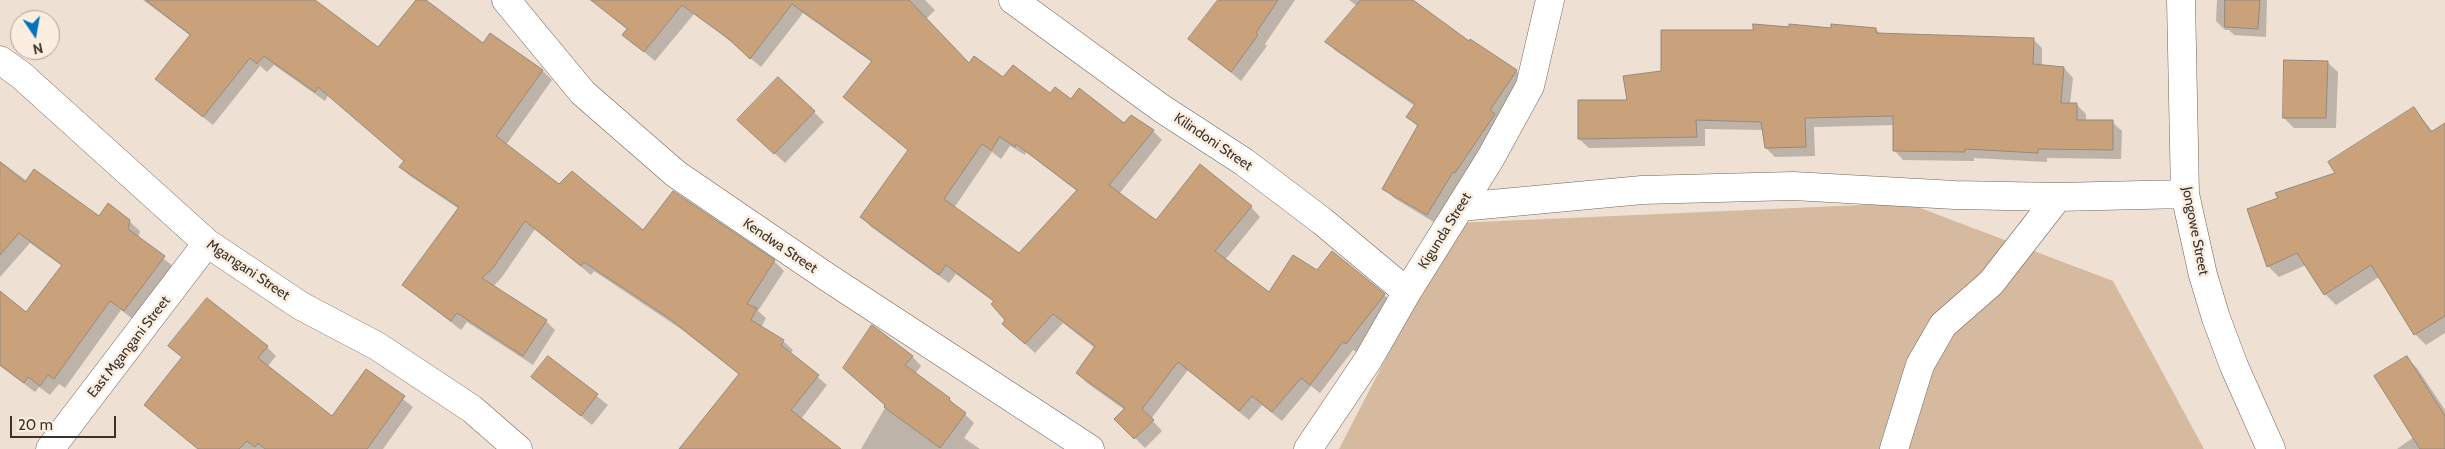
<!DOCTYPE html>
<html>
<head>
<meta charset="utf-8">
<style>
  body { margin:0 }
  #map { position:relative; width:2445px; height:449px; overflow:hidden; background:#eee0d2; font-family:Cabin,sans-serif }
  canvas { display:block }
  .north { position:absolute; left:10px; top:10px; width:50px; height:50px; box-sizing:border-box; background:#fbeddf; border:1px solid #ada398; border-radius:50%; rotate:168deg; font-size:14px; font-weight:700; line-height:20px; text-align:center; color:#39332e }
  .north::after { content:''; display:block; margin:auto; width:18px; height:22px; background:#0073bd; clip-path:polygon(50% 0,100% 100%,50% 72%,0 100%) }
  .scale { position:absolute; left:10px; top:416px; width:106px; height:22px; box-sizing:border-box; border:2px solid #39332e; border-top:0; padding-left:6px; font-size:15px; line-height:18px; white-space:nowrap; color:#39332e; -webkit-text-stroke:4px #fbeddf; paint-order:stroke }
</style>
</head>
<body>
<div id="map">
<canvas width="2445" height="449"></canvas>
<div class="north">N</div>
<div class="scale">20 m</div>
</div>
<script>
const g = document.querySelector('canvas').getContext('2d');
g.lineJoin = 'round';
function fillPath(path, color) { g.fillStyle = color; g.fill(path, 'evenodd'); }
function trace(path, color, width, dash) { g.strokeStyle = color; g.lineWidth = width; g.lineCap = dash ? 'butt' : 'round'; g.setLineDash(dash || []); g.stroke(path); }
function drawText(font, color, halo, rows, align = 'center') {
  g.font = font + ' Cabin,sans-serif'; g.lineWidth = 5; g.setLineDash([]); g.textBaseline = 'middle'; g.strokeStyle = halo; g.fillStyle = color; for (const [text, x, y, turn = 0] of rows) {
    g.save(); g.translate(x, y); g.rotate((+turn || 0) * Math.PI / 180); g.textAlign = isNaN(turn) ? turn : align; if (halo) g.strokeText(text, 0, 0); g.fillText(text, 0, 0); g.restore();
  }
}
const green = new Path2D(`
  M1907,203l206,78 91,168h-865l117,-226z`);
const shadow = new Path2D(`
  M143,0h169l66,49 40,-49h6l59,45 59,25 10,10 -46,65 53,40 85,46 130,30 10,10 -26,40 8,7 -5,10 22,13 10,9 -3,4 37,31 -26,34 38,30h-156l56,-75 -58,-45 -87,-58 -3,4 -56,-46 -33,48 -9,10 53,34 9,9 -22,35 -66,-43 -6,8 -58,-45 56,-76 -49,-33 -9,-9 4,-6 -77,-66 -3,6 -51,-36 -7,7 -7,-6 -47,59 -57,-46 35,-43z
  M615,0h64l15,14 -39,47 -31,-26 4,-5 -22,-19z
  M714,0h211l10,10 -9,9 44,46 101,36 54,24 28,6 9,9 -43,54 37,27 95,-14 9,10 -35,43 44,33 48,-21 67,23 10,9 -38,48 -3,-2 -33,43 -9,-7 -29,35 -20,-16 -13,15 -61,-50 -37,49 11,12 -17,17 -29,-29 9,-9 -38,-27 -10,-10 18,-25 -32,-25 -28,30 -22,-20 -6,-13 -13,-18 -38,-28 -7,9 -78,-56 -9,-10 47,-66 -64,-54 28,-34 -70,-50 -42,54 -60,-50zM1010,146l15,9 1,-3 51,39 -58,64 -65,-47 38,-56 9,7z
  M1220,0h75l-30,44 2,2 -26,35 -51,-42z
  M1349,0h61l59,42 47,29 10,9 -89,144 -43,-26 -10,-10 34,-61 -10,-10 7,-11 -79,-55 -10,-9 31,-36z
  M2217,0h50l-1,37 -32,-2 -5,-5h-4l-9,-9z
  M1876,29l5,6 152,4 9,9v18l22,2 9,10 -3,26h6l10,10v7l26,1 10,9 -1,28 -74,-1v4l-73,-4v3l-71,-1 -9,-10 1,-25 -81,2 1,29 -40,1 -9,-9 -3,-18 -58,-1v17l-116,2 -10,-9 83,-67 170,-42z
  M2327,62l11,10 -2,56h-42l-10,-10z
  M2414,109l19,23 12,-8v209l-19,12 -11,-11 -36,-57 -43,28 -11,-11 -19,-29 -27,12 -11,-11 -19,-56 30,-11 58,-26z
  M814,112l10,10 -39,41 -36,-33z
  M0,161l27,20 72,36 30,4 11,10 -2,7 36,29 -40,53 -13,-10 -56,78 -6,-4 -9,11 -11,-8 -4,5 -35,-26v-73l26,20 36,-47 -32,-23 -30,34z
  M169,346l98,1 9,9 -8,10 64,51 35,-46 46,36 -30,42h-185l-43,-35 28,-56z
  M912,356l9,10 -6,8 34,25 25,24 -10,15 16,11h-119l25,-43 -42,-38z
  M548,358l60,47 -16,20 -59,-48z
  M2407,358l10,10 28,42v39h-48l17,-12z`);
const building = new Path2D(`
  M146,0h169l63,47 38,-47h10l57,43 7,-10 53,37 -47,66 63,48 13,-13 71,59 30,-39 102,69 -28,44 10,4 -6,12 33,20 -3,5 38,30 -28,35 50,39h-162l60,-75 -69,-55 -86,-57 -3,4 -56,-45 -32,47 -11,10 65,42 -24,36 -66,-43 -6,8 -49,-36 57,-78 -60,-40 5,-6 -86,-74 -3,5 -51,-36 -7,8 -7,-6 -47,59 -48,-38 35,-44z
  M591,0h318l60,63 5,-7 29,21 10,-12 37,28 5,-6 16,12 8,-11 45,35 7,-8 23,15 -45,55 47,35 44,-56 52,42 -37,45 54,41 24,-37 24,15 15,-19 53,43 -39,50 -3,-2 -33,43 -9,-7 -29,34 -20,-16 -13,15 -61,-49 -36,47 12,11 -20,19 -20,-20 11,-11 -49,-35 19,-27 -42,-32 -28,30 -23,-20 3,-4 -14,-16 3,-3 -48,-36 -7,10 -79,-58 48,-67 -65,-53 29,-36 -80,-57 -42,55 -20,-19 -48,-35 -38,47 -22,-17 5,-6zM1000,137l15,10 1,-3 61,46 -58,63 -75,-54 38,-55 9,6z
  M1218,0h60l-22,33 2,2 -27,37 -43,-33z
  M1361,0h52l56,41 1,-2 47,31 -27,40 5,4 -40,59 -2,-1 -26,43 -45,-26 36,-64 -12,-8 9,-13 -90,-62z
  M2225,0h35l-2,29 -33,-2z
  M1753,24l36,3v-3l42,4v-4l45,4v5l158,5 -1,26 31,3 -3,36h16v17h36v30l-75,-1v4l-73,-4v3l-72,-1v-35l-88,2 1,29 -41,1 -4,-26 -65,-2 1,17 -119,2v-39h49l-4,-24 38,-5v-41h92z
  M2284,60l44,1 -2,57h-43z
  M778,77l37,34 -41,43 -37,-34z
  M2414,107l17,25 14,-9v193l-31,19 -43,-70 -47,30 -27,-42 -30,14 -20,-58 31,-11 -3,-5 60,-20 -7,-11z
  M0,162l25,20 9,-13 65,47 9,-13 22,17 -2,9 37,27 -41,55 -14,-10 -56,78 -6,-4 -8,11 -12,-9 -4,6 -24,-18v-74l26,21 36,-47 -43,-32 -19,22z
  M207,298l61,48 -10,12 74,58 34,-47 39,27 -38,53h-102l-7,-6 -3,4 -8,-6 -8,8h-41l-54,-44 38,-48 -14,-11z
  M872,325l41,31 -8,9 45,33 -1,2 17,13 -26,35 -56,-41 1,-2 -42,-37z
  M548,356l50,38 -17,22 -50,-39z
  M2407,356l38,60v33h-25l-46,-73z`);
const minor = new Path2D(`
  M506,0l77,93 93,81 151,103 263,172
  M1013,0l148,108 83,54 78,59 85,71
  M2181,0l4,194 18,81 13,43 18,48 37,83
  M0,60l21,15 186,168 94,63 76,40 95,63 46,40
  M1460,207l182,-17 151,-4 162,9 103,2 127,-3
  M50,449l157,-206
  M1308,449l60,-89 39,-68 83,-133 40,-73 20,-86
  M1894,449l26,-84 23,-40 48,-42 67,-86`);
const streetNames = [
  ["Kilindoni Street",1213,142,34],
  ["Kigunda Street",1445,231,-58],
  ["Jongowe Street",2195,231,79],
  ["Kendwa Street",780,246,34],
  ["Mgangani Street",248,270,34],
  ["East Mgangani Street",129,347,-52]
];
fillPath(green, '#d5baa0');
fillPath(shadow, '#0003');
fillPath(building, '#c9a27b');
trace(building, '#95897c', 1);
trace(minor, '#716558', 29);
trace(minor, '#fff', 28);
drawText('14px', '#39332e', '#fbeddf', streetNames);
</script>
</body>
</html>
